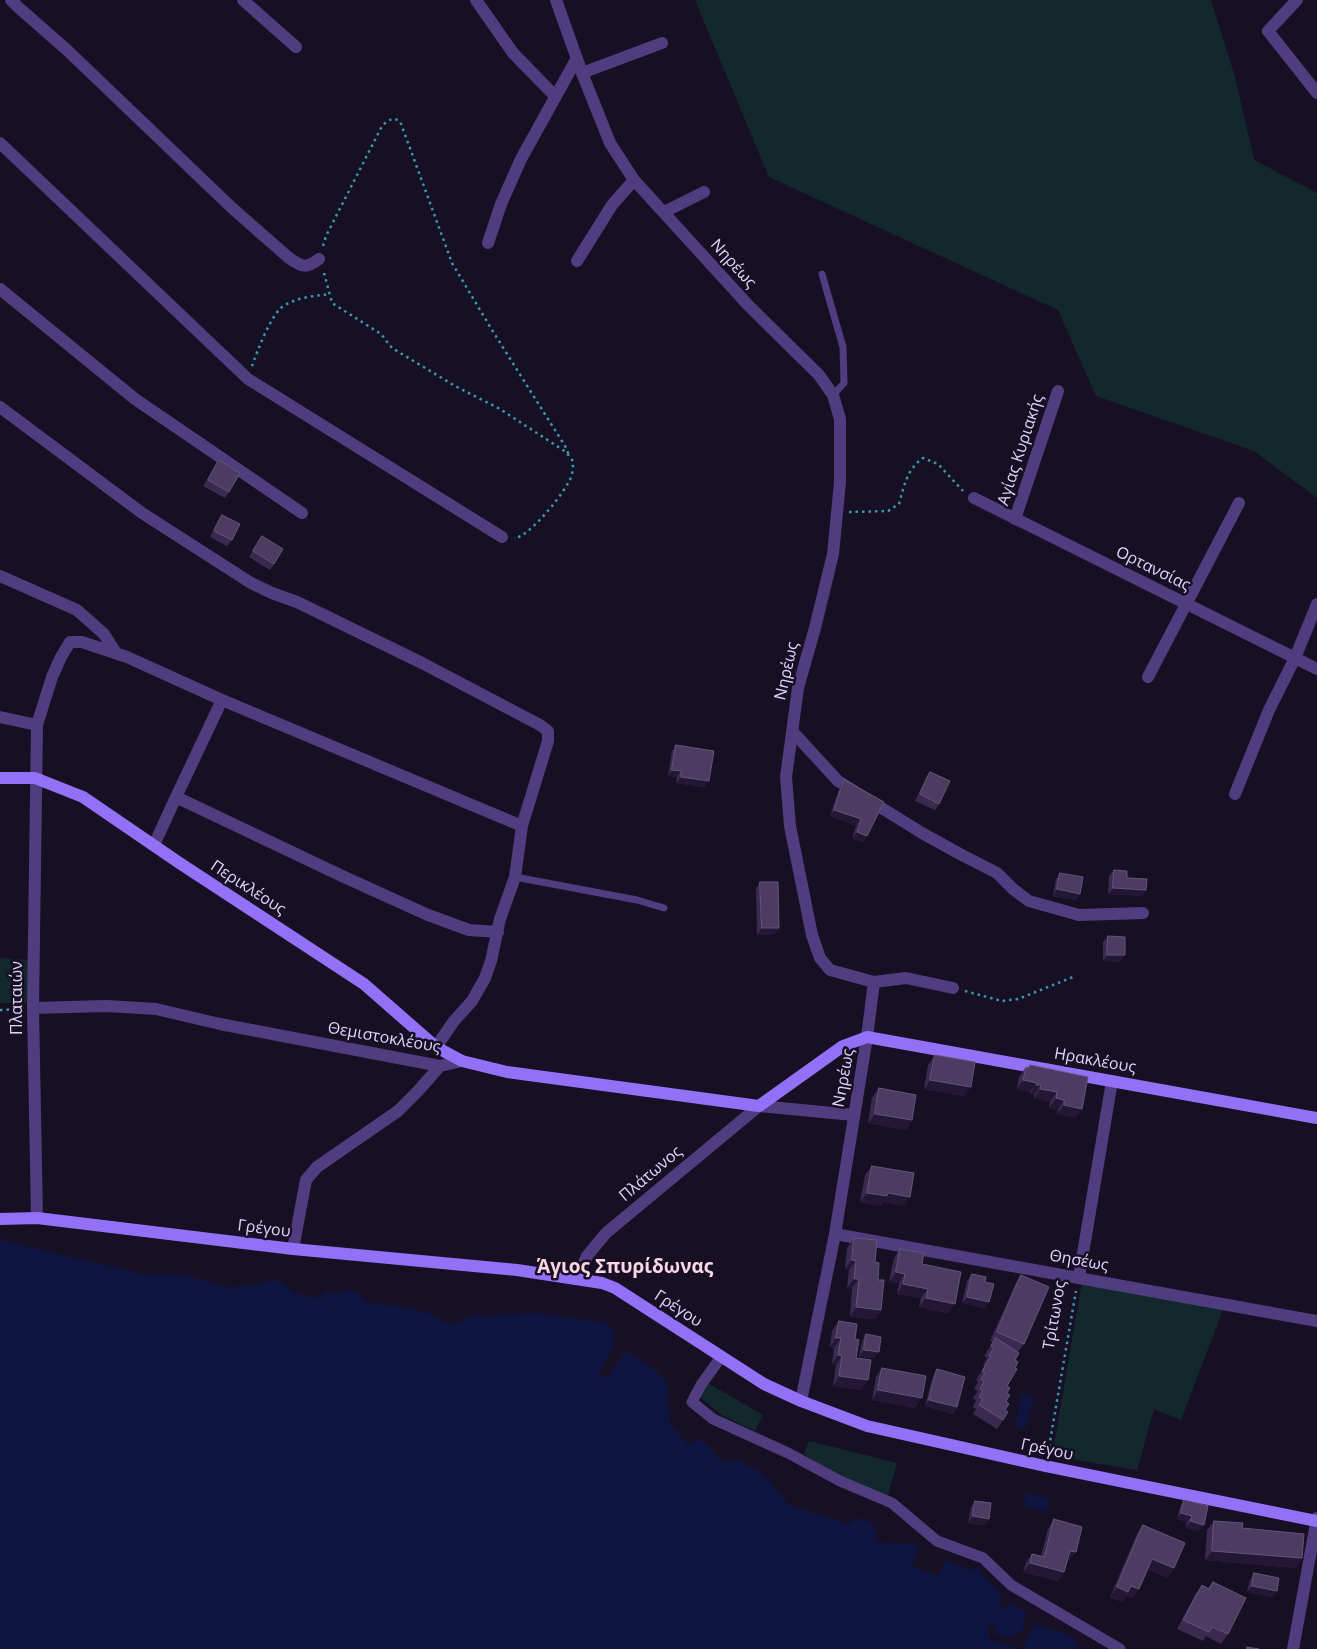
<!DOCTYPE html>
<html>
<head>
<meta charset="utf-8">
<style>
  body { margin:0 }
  canvas { display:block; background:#170f23 }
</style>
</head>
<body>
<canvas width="1317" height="1649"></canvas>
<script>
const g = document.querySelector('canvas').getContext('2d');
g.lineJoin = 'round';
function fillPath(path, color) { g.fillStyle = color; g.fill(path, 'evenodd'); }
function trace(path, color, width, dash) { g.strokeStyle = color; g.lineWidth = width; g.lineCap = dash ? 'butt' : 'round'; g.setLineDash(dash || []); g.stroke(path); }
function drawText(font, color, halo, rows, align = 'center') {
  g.font = font + ' "Open Sans",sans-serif'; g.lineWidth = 5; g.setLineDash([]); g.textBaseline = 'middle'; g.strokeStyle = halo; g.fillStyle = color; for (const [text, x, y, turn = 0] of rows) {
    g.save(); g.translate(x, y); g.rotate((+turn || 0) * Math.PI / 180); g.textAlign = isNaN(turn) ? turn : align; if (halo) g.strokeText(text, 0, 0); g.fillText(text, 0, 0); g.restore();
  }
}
const green = new Path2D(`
  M695,0h516l24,77 19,83 63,33v305l-63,-47 -158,-55 -38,-86 -289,-133z
  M0,958l28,2 1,43h-29z
  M1082,1282l142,25 -43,113 -27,-11 -17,61 -85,-14z
  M708,1383l55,32 -8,16 -33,-16 -24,-19z
  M809,1441l88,22 -9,32 -44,-14 -40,-27z`);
const water = new Path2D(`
  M0,1240l146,35 35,-1 46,13 28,-2 14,-4h12l14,12 27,6 2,-7 18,2 1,-5 14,4 13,10h9l8,4 3,-3 36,8 23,12 7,-1 17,-8 11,1 51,-3 71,10 8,8 -1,17 -15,25 9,5 18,-27 28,17 14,14v18l3,23 18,22 10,-6 14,9 4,9 9,6 13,-4 28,17 24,30 59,18 7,-6 9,1 10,7 2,16 42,3 -7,21 27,10 6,-16 29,11 3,-5 5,2 -2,7 2,-2 18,19 -1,13 5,3 4,-5 18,7 -3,22 -15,6 -12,-4 -1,-1v-8h-7l2,14 29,10h-1019z
  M1022,1394l11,2 -7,33 -11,-2z
  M1026,1493l24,6 -2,12 -24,-5z
  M1033,1624l40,12 5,13h-55z`);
const pier = new Path2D(`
  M1001,1596l2,1 -1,7 1,1 5,-4 20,8 -3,23 -17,9 -15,-6 -2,-8 1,10 29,10 10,-24 4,-1 -12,27 -33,-10 -2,-15 7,1v8l1,1 12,4 15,-7 3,-20 -18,-8 -4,5 -5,-3z`);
const path = new Path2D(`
  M323,246l3,-10 56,-110c6,-6 10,-9 18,-5l52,142 40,67 73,116 5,11
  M324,273l8,30 49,31 11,14 63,38 45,23 66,43 7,9c0,5 0,11 -2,16 -4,13 -43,62 -57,61
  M252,366c5,-14 20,-55 33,-61 14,-8 30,-9 45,-11
  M849,512l39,-1 11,-7c5,-18 8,-35 24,-46l15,6 25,27
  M965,991l37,10 16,-2 55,-22
  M0,1010l21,-1
  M1048,1453l28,-162`);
const service = new Path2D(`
  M822,274l21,73 1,36 -11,12
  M515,877l122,23 27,8`);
const pedestrian = new Path2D(`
  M721,1357l-20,28 -9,17 21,17 75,34 52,28 52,22 45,38 46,17 28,27 109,64`);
const minor = new Path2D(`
  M11,0l8,8 48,42 164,157 58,51c13,9 17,11 30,1
  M243,0l53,47
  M476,0l37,53 42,43
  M556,0l26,73 28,70 24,37 114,125 71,70 14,20 7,24v63l-7,72 -18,74 -17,60 -12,89 4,49 22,109 8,23 10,12 44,12 32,-4 47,10
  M1297,0l-29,31 49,62
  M582,73l80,-30
  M0,143l248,236 254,158
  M664,212l40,-20
  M488,243l13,-39 20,-45 56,-101
  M577,261l35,-56 22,-25
  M0,289l135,110 167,114
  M0,407l142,106 109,70 21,10 25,9 125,61 118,62 8,6v10l-26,85 -7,51 -15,42 -9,42 -6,17 -13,23 -18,20 -18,26
  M974,498l343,171
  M1015,519l43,-128
  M0,576l77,34 27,24 12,19
  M1148,677l91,-174
  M0,717l37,8
  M792,731l46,50 84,52 38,21 37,19 16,16 16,12 50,14 64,-2
  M1235,794l34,-84 26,-52 22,-54
  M176,797l46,-97
  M154,845l22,-48 166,79 86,39 41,15 29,2
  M33,1008l74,-2 49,3 64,15 220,42 22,-5
  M867,1037l7,-55
  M37,1218l-4,-210 4,-283 15,-48 9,-20 9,-15h12l45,15 95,43 300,126
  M835,1234l482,87
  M293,1249l13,-69 11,-13 81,-56 19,-19 23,-26
  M1079,1277l33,-196
  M1293,1649l24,-131`);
const tertiary = new Path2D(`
  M576,1279l11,-23 19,-23 153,-127 95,9
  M801,1401l34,-167 32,-197`);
const secondary = new Path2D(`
  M0,778h35l48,19 95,65 186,122 72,63 26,14 45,11 252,34 84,-60 24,-9 450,81
  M0,1219l37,-1 256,31 224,21 85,13 13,5 149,96 37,17 66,25 178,40 272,55`);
const wall = new Path2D(`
  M219,460l10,32 -4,6 -22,-12z
  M222,515l10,25 -5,6 -17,-9 8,-16z
  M262,536l12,28 -4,6 -21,-13z
  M676,745l29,42 -29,-4 1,-6 -9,-1 4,-25z
  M930,772l9,32 -4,6 -20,-9 11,-23z
  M844,780l23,56 -4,6 -11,-4 4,-12 -26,-10 10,-30z
  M1114,870l32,20 -4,6 -34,-2 1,-18z
  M1060,873l20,21 -5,6 -22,-4 3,-17z
  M760,882l15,52 -18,1 -1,-46z
  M1108,936l12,26 -17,-1v-19z
  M935,1055l29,41 -40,-7 4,-24z
  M1030,1065l52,44 -7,9 -18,-4 1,-4 -9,-2 1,-6 -16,-4v-3l-4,-1v-2l-13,-3 2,-12 7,-10 2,1z
  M879,1088l33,32 -6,10 -38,-7 4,-25z
  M872,1166l32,40 -21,-4 -2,4 -21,-4 5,-27z
  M854,1238l24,42 3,30 -6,9 -25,-2 2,-29h-5l2,-18 -4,-1 2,-21z
  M900,1249l22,15 26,49 -29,-6 2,-9 -24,-4 2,-11 -10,-1 5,-24z
  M972,1274l13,8v26l-23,-5 5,-22z
  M1021,1275l3,69 -6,8 -3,8v8l-8,18 -2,24 -2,10 -6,9 -24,-15 3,-5 -3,-2 3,-7 -3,-2 5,-7 -4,-2 4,-7 -2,-2 9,-14 -2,-1 4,-7 -3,-2 9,-14 -3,-1 25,-56z
  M839,1321l16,18 1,19 12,22 -7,10 -28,-4 3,-21 -4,-1 2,-16 -4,-1 2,-16z
  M866,1334l8,24 -15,-1 3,-16z
  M882,1368l33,40 -43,-8 4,-23z
  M937,1369l20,38 -4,7 -28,-8 8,-30z
  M1184,1500l20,25 -5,6 -13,-3 1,-6 -10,-3 3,-12z
  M975,1501l14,18 -5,6 -16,-2 3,-16z
  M1054,1519l15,42h-2l-9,20 -35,-9 3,-9 6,-9 9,2 7,-27z
  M1214,1521l28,7 60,30 -6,10 -91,-8 2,-30z
  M1143,1525l31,43 -6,10 -20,-9 -9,20 -6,9 -7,-2 -4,6 -12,-5 27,-63z
  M1254,1573l23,18 -5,6 -25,-5 3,-12z
  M1213,1582l15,52 -7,10 -15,-8 -3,5 -26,-12 18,-34 7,-10 6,3z`);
const shadedWall = new Path2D(`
  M672,770l9,1 -4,6 -9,-1z
  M681,777l28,4 -4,6 -29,-4z
  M834,810l27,9 -5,7 -26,-10z
  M857,832l10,4 -4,6 -11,-4z
  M1113,888l33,2 -4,6 -34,-2z
  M1057,889l23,5 -5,6 -22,-4z
  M762,928h17l-4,6 -18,1z
  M1107,955h18l-5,7 -17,-1z
  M930,1080l41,7 -7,9 -40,-7z
  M1023,1080l14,3 -7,9 -13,-3z
  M1036,1085h5l-7,10 -4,-1z
  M1040,1089l17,3 -7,10 -16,-4z
  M1056,1098l8,2 -6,10 -9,-2z
  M1064,1105l18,4 -7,9 -18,-4z
  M875,1114l37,6 -6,10 -38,-7z
  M867,1193h21l22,4 -6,9 -21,-4 -2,4 -21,-4z
  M852,1260l4,1 -7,9 -4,-1z
  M896,1272l9,2 -6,9 -10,-1z
  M854,1279h5l-7,9h-5z
  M903,1284l25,5 -7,9 -24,-4z
  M967,1297l22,5 -4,6 -23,-5z
  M926,1298l29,6 -7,9 -29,-6z
  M856,1307l25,3 -6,9 -25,-2z
  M836,1338h5l-7,10 -4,-1z
  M864,1350l15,2 -5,6 -15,-1z
  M838,1355l4,1 -6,9 -4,-1z
  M839,1376l29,4 -7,10 -28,-4z
  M878,1390l44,8 -7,10 -43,-8z
  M929,1400l28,7 -4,7 -28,-8z
  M1181,1513l11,3 -5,6 -10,-3z
  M973,1516l16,3 -5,6 -16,-2z
  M1190,1521l14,4 -5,6 -13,-3z
  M1070,1551l6,1 -7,9 -6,-1z
  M1212,1551l90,7 -6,10 -91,-8z
  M1152,1559l22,9 -6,10 -23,-10z
  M1030,1563l34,9 -6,9 -35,-9z
  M1131,1586l8,3 -6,9 -7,-2 -4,6 -12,-5 7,-10z
  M1252,1586l25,5 -5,6 -25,-5z`);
const building = new Path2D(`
  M219,460l21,13 -11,19 -21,-12z
  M222,515l18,9 -8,16 -18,-9z
  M262,536l21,13 -9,15 -21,-13z
  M676,745l38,6 -5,30 -28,-4v-6l-9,-1z
  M930,772l20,9 -11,23 -19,-10z
  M844,780l40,22 -17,34 -10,-4 4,-13 -27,-9z
  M1114,870l13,1v7l20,1 -1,11 -33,-2z
  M1060,873l23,4 -3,17 -23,-5z
  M760,882h18l1,46h-17z
  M1108,936l17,1v18h-18z
  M935,1055l40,7 -4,25 -41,-7z
  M1030,1065l58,12 -6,32 -18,-4v-5l-8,-2 1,-6 -17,-3 1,-4h-5l1,-2 -14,-3 3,-13 3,1z
  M879,1088l37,7 -4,25 -37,-6z
  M872,1166l42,7 -4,24 -22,-4 -1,3 -20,-3z
  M854,1238l23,2 -2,22 4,1 -1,17h6l-3,30 -25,-3 3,-28h-5l2,-18 -4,-1z
  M900,1249l24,4 -2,11 39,8 -6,32 -29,-6 2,-9 -25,-5 2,-10 -9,-2z
  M972,1274l14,3 -1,5 9,2 -5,18 -22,-5z
  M1021,1275l28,12 -25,57 -27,-12z
  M839,1321l18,3 -2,15 4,1 -3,18 15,2 -3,20 -29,-4 3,-20 -4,-1 3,-17h-5z
  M866,1334l15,3 -2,15 -15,-2z
  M996,1338l23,15 -4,7 3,2 -3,6 2,1 -10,17 3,2 -3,5 3,2 -4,6 3,3 -4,6 3,2 -5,8 -24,-15 4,-6 -4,-2 4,-6 -3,-2 4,-7 -3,-3 4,-6 -3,-2 9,-15 -2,-1 5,-7 -3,-2z
  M882,1368l44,8 -4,22 -44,-8z
  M937,1369l28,8 -8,30 -28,-7z
  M1184,1500l24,6 -4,19 -14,-4 2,-5 -11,-3z
  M975,1501l16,2 -2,16 -16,-3z
  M1054,1519l28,8 -6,25 -6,-1 -6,21 -34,-9 2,-9 12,3z
  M1214,1521l29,2 -1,5 62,6 -2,24 -90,-7z
  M1143,1525l42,18 -11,25 -22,-9 -13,30 -8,-3 -3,6 -11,-5z
  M1254,1573l25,5 -2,13 -25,-5z
  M1213,1582l33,16 -18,36 -16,-7 -3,5 -26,-12 19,-35 7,4z
  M1247,1647l12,2h-12z`);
const streetNames = [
  ["Νηρέως",733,264,48],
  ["Αγίας Κυριακής",1021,450,-72],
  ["Ορτανσίας",1153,569,26],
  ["Νηρέως",787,671,-77],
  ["Περικλέους",248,888,33],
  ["Πλαταιών",17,998,-90],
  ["Θεμιστοκλέους",384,1038,10],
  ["Ηρακλέους",1095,1061,10],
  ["Νηρέως",844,1078,-80],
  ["Πλάτωνος",651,1174,-40],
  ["Γρέγου",264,1229,7],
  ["Θησέως",1079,1261,10],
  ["Γρέγου",678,1309,33],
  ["Τρίτωνος",1055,1315,-80],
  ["Γρέγου",1047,1450,12]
];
const quarterNames = [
  ["Άγιος Σπυρίδωνας",625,1268]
];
fillPath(green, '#13282c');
fillPath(water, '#0d143f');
fillPath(pier, '#170f23');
trace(path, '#369aae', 2.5, [2.5, 4]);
trace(service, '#4f3d7f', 7);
trace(pedestrian, '#4f3d7f', 11);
trace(minor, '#4f3d7f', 12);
trace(tertiary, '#4f3d7f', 12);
trace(secondary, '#9371f7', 12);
fillPath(wall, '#3a2a50');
fillPath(shadedWall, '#241736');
fillPath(building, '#4c3c62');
trace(building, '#63547a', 1);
drawText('16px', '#e2d4fc', '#170f23', streetNames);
drawText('bold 19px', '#fdd6e6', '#170f23', quarterNames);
</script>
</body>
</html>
